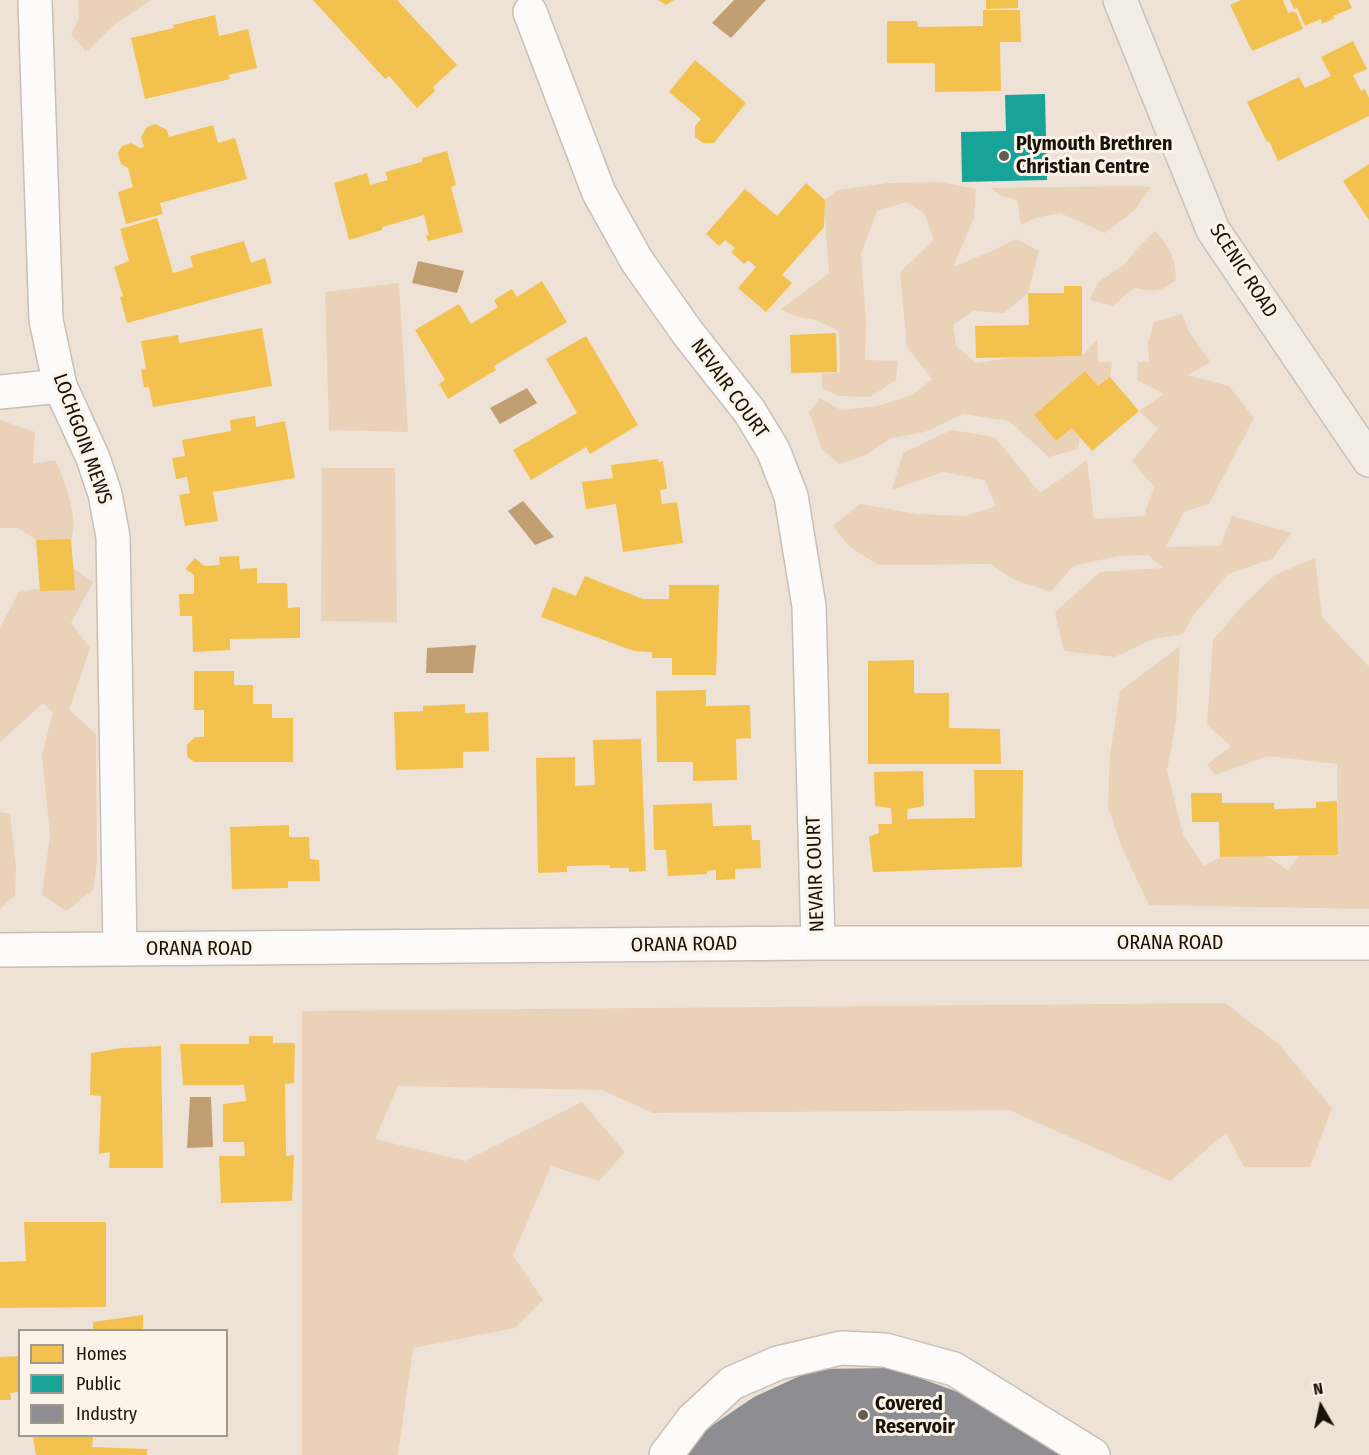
<!DOCTYPE html>
<html>
<head>
<meta charset="utf-8">
<style>
  body { margin:0 }
  #map { position:relative; width:1369px; height:1455px; overflow:hidden; background:#eee2d6; font-family:"Fira Sans Condensed",sans-serif }
  canvas { display:block }
  .legend { position:absolute; left:18px; top:1329px; width:210px; height:108px; box-sizing:border-box; background:#fcf3e9; border:2px solid #a1998f; margin:0; padding:8px 10px; list-style:none; font-size:18px; color:#191209 }
  .legend li { display:flex; align-items:center; gap:12px; height:30px }
  .legend b { width:30px; border:2px solid #a1998f }
  .north { position:absolute; left:1291px; top:1377px; width:60px; height:60px; -webkit-text-stroke:4px #fcf3e9; paint-order:stroke; rotate:351deg; font-size:16px; font-weight:700; line-height:24px; text-align:center; color:#191209 }
  .north::after { content:''; display:block; margin:auto; width:21px; height:27px; background:#191209; clip-path:polygon(50% 0,100% 100%,50% 72%,0 100%) }
</style>
</head>
<body>
<div id="map">
<canvas width="1369" height="1455"></canvas>
<ul class="legend">
<li><b style="height:16px;background:#f2c14e"></b>Homes</li>
<li><b style="height:16px;background:#17a398"></b>Public</li>
<li><b style="height:16px;background:#8d8d92"></b>Industry</li>
</ul>
<div class="north">N</div>
</div>
<script>
const g = document.querySelector('canvas').getContext('2d');
g.lineJoin = 'round';
function fillPath(path, color) { g.fillStyle = color; g.fill(path, 'evenodd'); }
function trace(path, color, width, dash) { g.strokeStyle = color; g.lineWidth = width; g.lineCap = dash ? 'butt' : 'round'; g.setLineDash(dash || []); g.stroke(path); }
function drawText(font, color, halo, rows, align = 'center') {
  g.font = font + ' "Fira Sans Condensed",sans-serif'; g.lineWidth = 6; g.setLineDash([]); g.textBaseline = 'middle'; g.strokeStyle = halo; g.fillStyle = color; for (const [text, x, y, turn = 0] of rows) {
    g.save(); g.translate(x, y); g.rotate((+turn || 0) * Math.PI / 180); g.textAlign = isNaN(turn) ? turn : align; if (halo) g.strokeText(text, 0, 0); g.fillText(text, 0, 0); g.restore();
  }
}
const green = new Path2D(`
  M78,0h73l-36,24 -29,28 -15,-18 8,-15z
  M940,182l36,7 -2,29 -21,49 41,-17 22,-11 23,12 -11,42 -24,20 -31,-2 -20,14 3,21 20,17 40,-6 66,-1 15,-17 1,23h14l-2,15 -12,9 -13,-15 -51,44 22,26 16,-13 8,9 -2,12 -29,8 -40,-36 -46,-7 -38,18 -34,6 -25,17 -27,9 -17,-15 -13,-37 11,-14 21,12 36,-4 35,-11 20,-16 -25,-32 -7,-75 34,-32 -10,-27 -18,-11 -29,9 -16,43 5,68 -1,38 33,1 -2,19 -26,17 -31,-1 -17,-8v-14l18,-2 -1,-41 -23,-11 -22,-4 -13,-7 48,-36c-1,-25 -5,-48 -4,-73l12,-10 51,-7z
  M1135,186l16,1 -16,23 -30,23 -45,-20 -25,5 -14,7 -4,-25 -15,-4 -12,-8z
  M1155,231c15,17 20,26 21,49 -17,13 -21,12 -42,8l-21,18 -23,-6 8,-18 26,-17 12,-15z
  M399,283l9,149 -79,-2 -4,-138z
  M1182,314l7,18 22,30 -24,13 42,11 25,32 -45,86 -25,8 -18,35 54,-1 12,-30 60,17 -20,26 -44,15 -35,42 -10,18 -30,5 -38,18 -51,-6 -9,-39 45,-40 63,-4 -15,-13 -30,1 -45,10 -22,26 -36,-12 -25,-16 -112,1 -28,-18 -17,-21 27,-22 57,10 48,2 31,-10 -11,-26 -42,-8 -51,18 11,-37 48,-23 44,7 45,56 47,-33 7,59 50,-3 10,-29 -22,-26 26,-32 -19,-18 25,-17 -27,-14 1,-18h11l-1,-18 6,-22z
  M0,420l35,12 -2,32 22,-4c9,17 25,62 16,79l-35,1 -18,-12h-18z
  M322,468h73l2,154 -76,-1z
  M1315,558l7,59 47,50v242l-220,-4 -27,-57 -14,-41 2,-53 10,-63 60,-45 -4,76 -9,48 16,65 21,31 16,-9 46,-1 22,14 10,-14 40,-1 -1,-91 -69,-8 -53,19 -8,-10 24,-19 -24,-21 6,-85 31,-36 31,-29z
  M73,568l20,14 -22,41 19,25 -21,62 27,24 1,128 -4,28 -27,21 -24,-16 8,-60 -8,-80 11,-43 -10,-9 -43,39v-115l19,-35 16,-3h39z
  M0,812l10,2 6,52 -1,29 -15,14z
  M1225,1003l54,41 53,64 -22,59h-66l-18,-34 -56,48 -161,-71 -356,3 -51,-23 -204,-4 -23,53 90,22 117,-59 43,50 -26,29 -48,-15 -38,89 30,45 -28,28 -102,20 -15,107h-96v-444z`);
const water = new Path2D(`
  M734,0h32l-35,38 -19,-15z
  M418,261l46,10 -7,22 -45,-10z
  M527,388l10,15 -37,21 -10,-16z
  M523,501l31,36 -19,8 -27,-34z
  M476,645l-3,28h-47l1,-25z
  M190,1097h21l2,50 -26,1z`);
const homes = new Path2D(`
  M313,0h84l60,65 -24,22 2,4 -18,17 -28,-32 -4,3z
  M658,0h16l-8,5z
  M986,0h32v8l-32,1z
  M1241,0h42l5,13 5,-2 1,2 2,-1 7,17 -51,22 -22,-46z
  M1290,0h58l4,8 -19,8 2,2 -13,6 -1,-5 -16,7 -8,-18 -3,1z
  M983,10h37l1,32h-21l1,49 -66,1v-29h-48v-42h30l1,6 65,-1z
  M215,15l4,21 29,-7 9,39 -29,7 2,4 -85,20 -14,-61 43,-10 -1,-3z
  M1353,41l14,28 -14,6 8,16 4,-2 4,9v18l-91,45 -9,-20 -2,1 -20,-40 52,-25 6,11 26,-12 -10,-19z
  M695,60l51,43 -32,40h-11l-8,-6v-11l6,-7 -32,-27z
  M156,124l11,6 2,7 44,-12 5,18 17,-5 12,41 -87,24 3,11 -37,10 -8,-32 15,-5 -5,-19 -7,-4 -3,-11 4,-7 9,-3 9,5 4,-1 -3,-10 6,-10z
  M447,151l9,34 -5,2 12,45 -35,9 -2,-5 3,-1 -5,-20 -42,12v3l-33,10 -15,-57 33,-10 3,12 18,-5 -3,-8 37,-10v-4z
  M1369,164v56l-26,-39z
  M806,183l19,17 -1,27 -42,48 10,8 -26,29 -28,-24 18,-21 -8,-7 -4,4 -13,-12 4,-4 -10,-8 -6,6 -13,-12 39,-45 32,27z
  M157,218l16,55 20,-6 -3,-11 54,-15 7,22 14,-5 7,25 -145,40 -7,-26 3,-1 -9,-29 15,-6 -9,-32z
  M542,281l25,41 -73,44 2,4 -48,29 -9,-15 6,-4 -30,-50 44,-26 12,20 27,-17 -4,-7 18,-11 5,8z
  M1064,286h18v70l-106,2 -1,-32 54,-1 -1,-32h36z
  M262,328l10,58 -119,21 -4,-20h-5l-3,-17 5,-1 -5,-28 37,-6 1,8z
  M836,333l1,39 -46,1 -1,-38z
  M586,336l52,89 -48,29 -4,-7 -55,33 -18,-30 64,-37 -31,-54z
  M1085,371l13,15 12,-9 29,34 -47,40 -20,-23 -16,13 -22,-26z
  M255,416l1,11 29,-6 10,57 -82,14 5,29 -33,5 -6,-31 11,-2 -3,-16 -11,2 -4,-21 13,-2 -3,-16 49,-9 -1,-11z
  M658,459v3l5,-1 4,28 -7,1 2,14 15,-2 6,41 -60,9 -7,-48 -30,5 -4,-27 31,-4 -2,-13z
  M71,539l4,51 -35,1 -4,-51z
  M239,556l1,13 17,-1v15h30l1,25 12,-1v31l-70,1v11l-37,2 -1,-36h-12l-1,-22h15v-19l-9,-6 10,-11 9,8 16,-1 -1,-8z
  M585,576l58,23h26v-14h50l-3,90h-44v-17h-20v-6l-18,-1 -93,-34 12,-30 23,9z
  M914,660v33h35v35l51,1 1,35h-133v-103z
  M194,671h40v14h19v19h19v14h21v44h-98l-8,-5v-12l8,-8h9v-27h-10z
  M706,690v16l44,-1 1,33 -15,1 1,41 -44,1v-19h-36l-1,-71z
  M465,704v9l23,-1 1,39 -26,1v16l-67,2 -2,-58 29,-1v-5z
  M641,739l5,132 -17,1v-4h-19v-3l-43,1v6l-29,1 -2,-115 39,-1v29l20,-1 -2,-45z
  M974,770h49l-1,97 -149,5 -4,-35 10,-4 -1,-9h14l-1,-16 -16,-2 -1,-34 49,-1 1,35 -16,3 -1,10 68,-1z
  M1191,793h31v10h52v6l42,-1v-6l21,-1 1,54 -118,2 -1,-35h-27z
  M712,803l1,23 38,-1 1,15h8l1,28 -26,1v10l-19,1v-10l-9,1v3l-39,2 -2,-26h-12l-1,-45z
  M289,825v12h20l1,22 9,1 1,21h-32v7l-56,1 -2,-62z
  M249,1036h24v7h22l-1,40 -9,1 1,72 8,-1 -2,46 -71,2 -2,-47h26l-1,-14h-21v-38l23,-3 -2,-16h-61l-3,-41h69z
  M161,1046l2,122h-54l1,-16 -11,2 2,-58 -11,-1 1,-42 31,-5z
  M24,1222h82v85l-106,1v-46l26,-1z
  M143,1315v15h-50v-8z
  M20,1356v36l-10,1 1,7h-11v-43z
  M33,1436h60l-1,11 55,2v6h-111z`);
const public = new Path2D(`
  M1045,94l2,86 -85,2 -1,-50 45,-1 -1,-36z`);
const industry = new Path2D(`
  M893,1368l70,26 99,61h-377l16,-22 53,-36 61,-28z`);
const minor = new Path2D(`
  M35,2l11,318 14,66 33,72 12,36 8,43 7,412
  M530,12l69,181 38,68 50,71 63,80 23,38 18,46 18,110 9,337
  M0,392l60,-6
  M0,950l818,-7h551
  M666,1455l27,-36 39,-36 46,-20 63,-15 44,2 69,19 139,86`);
const major = new Path2D(`
  M1120,0l93,230 156,230`);
const markers = [
  [1004,156,6,"#645b51"],
  [863,1415,6,"#645b51"]
];
const poiNames = [
  ["Plymouth Brethren",1016,144],
  ["Christian Centre",1016,167],
  ["Covered",875,1404],
  ["Reservoir",875,1427]
];
const streetNames = [
  ["SCENIC ROAD",1243,271,57],
  ["NEVAIR COURT",729,389,54],
  ["LOCHGOIN MEWS",82,439,70],
  ["NEVAIR COURT",816,874,-92],
  ["ORANA ROAD",1170,943],
  ["ORANA ROAD",684,945,-1],
  ["ORANA ROAD",199,949]
];
fillPath(green, '#e9d2b8');
fillPath(water, '#c29e73');
fillPath(homes, '#f2c14e');
fillPath(public, '#17a398');
fillPath(industry, '#8d8d92');
trace(minor, '#c9bfb6', 36);
trace(major, '#c6c1bb', 36);
trace(minor, '#fcfbf9', 33);
trace(major, '#f2ece4', 33);
for (const [x, y, r, color] of markers) { const dot = new Path2D(); dot.arc(x, y, r, 0, 2 * Math.PI); g.fillStyle = color; g.fill(dot); trace(dot, '#fcf3e9', 2); }
drawText('bold 20px', '#191209', '#fcf3e9', poiNames, 'left');
drawText('20px', '#191209', '#fcf3e9', streetNames);
</script>
</body>
</html>
